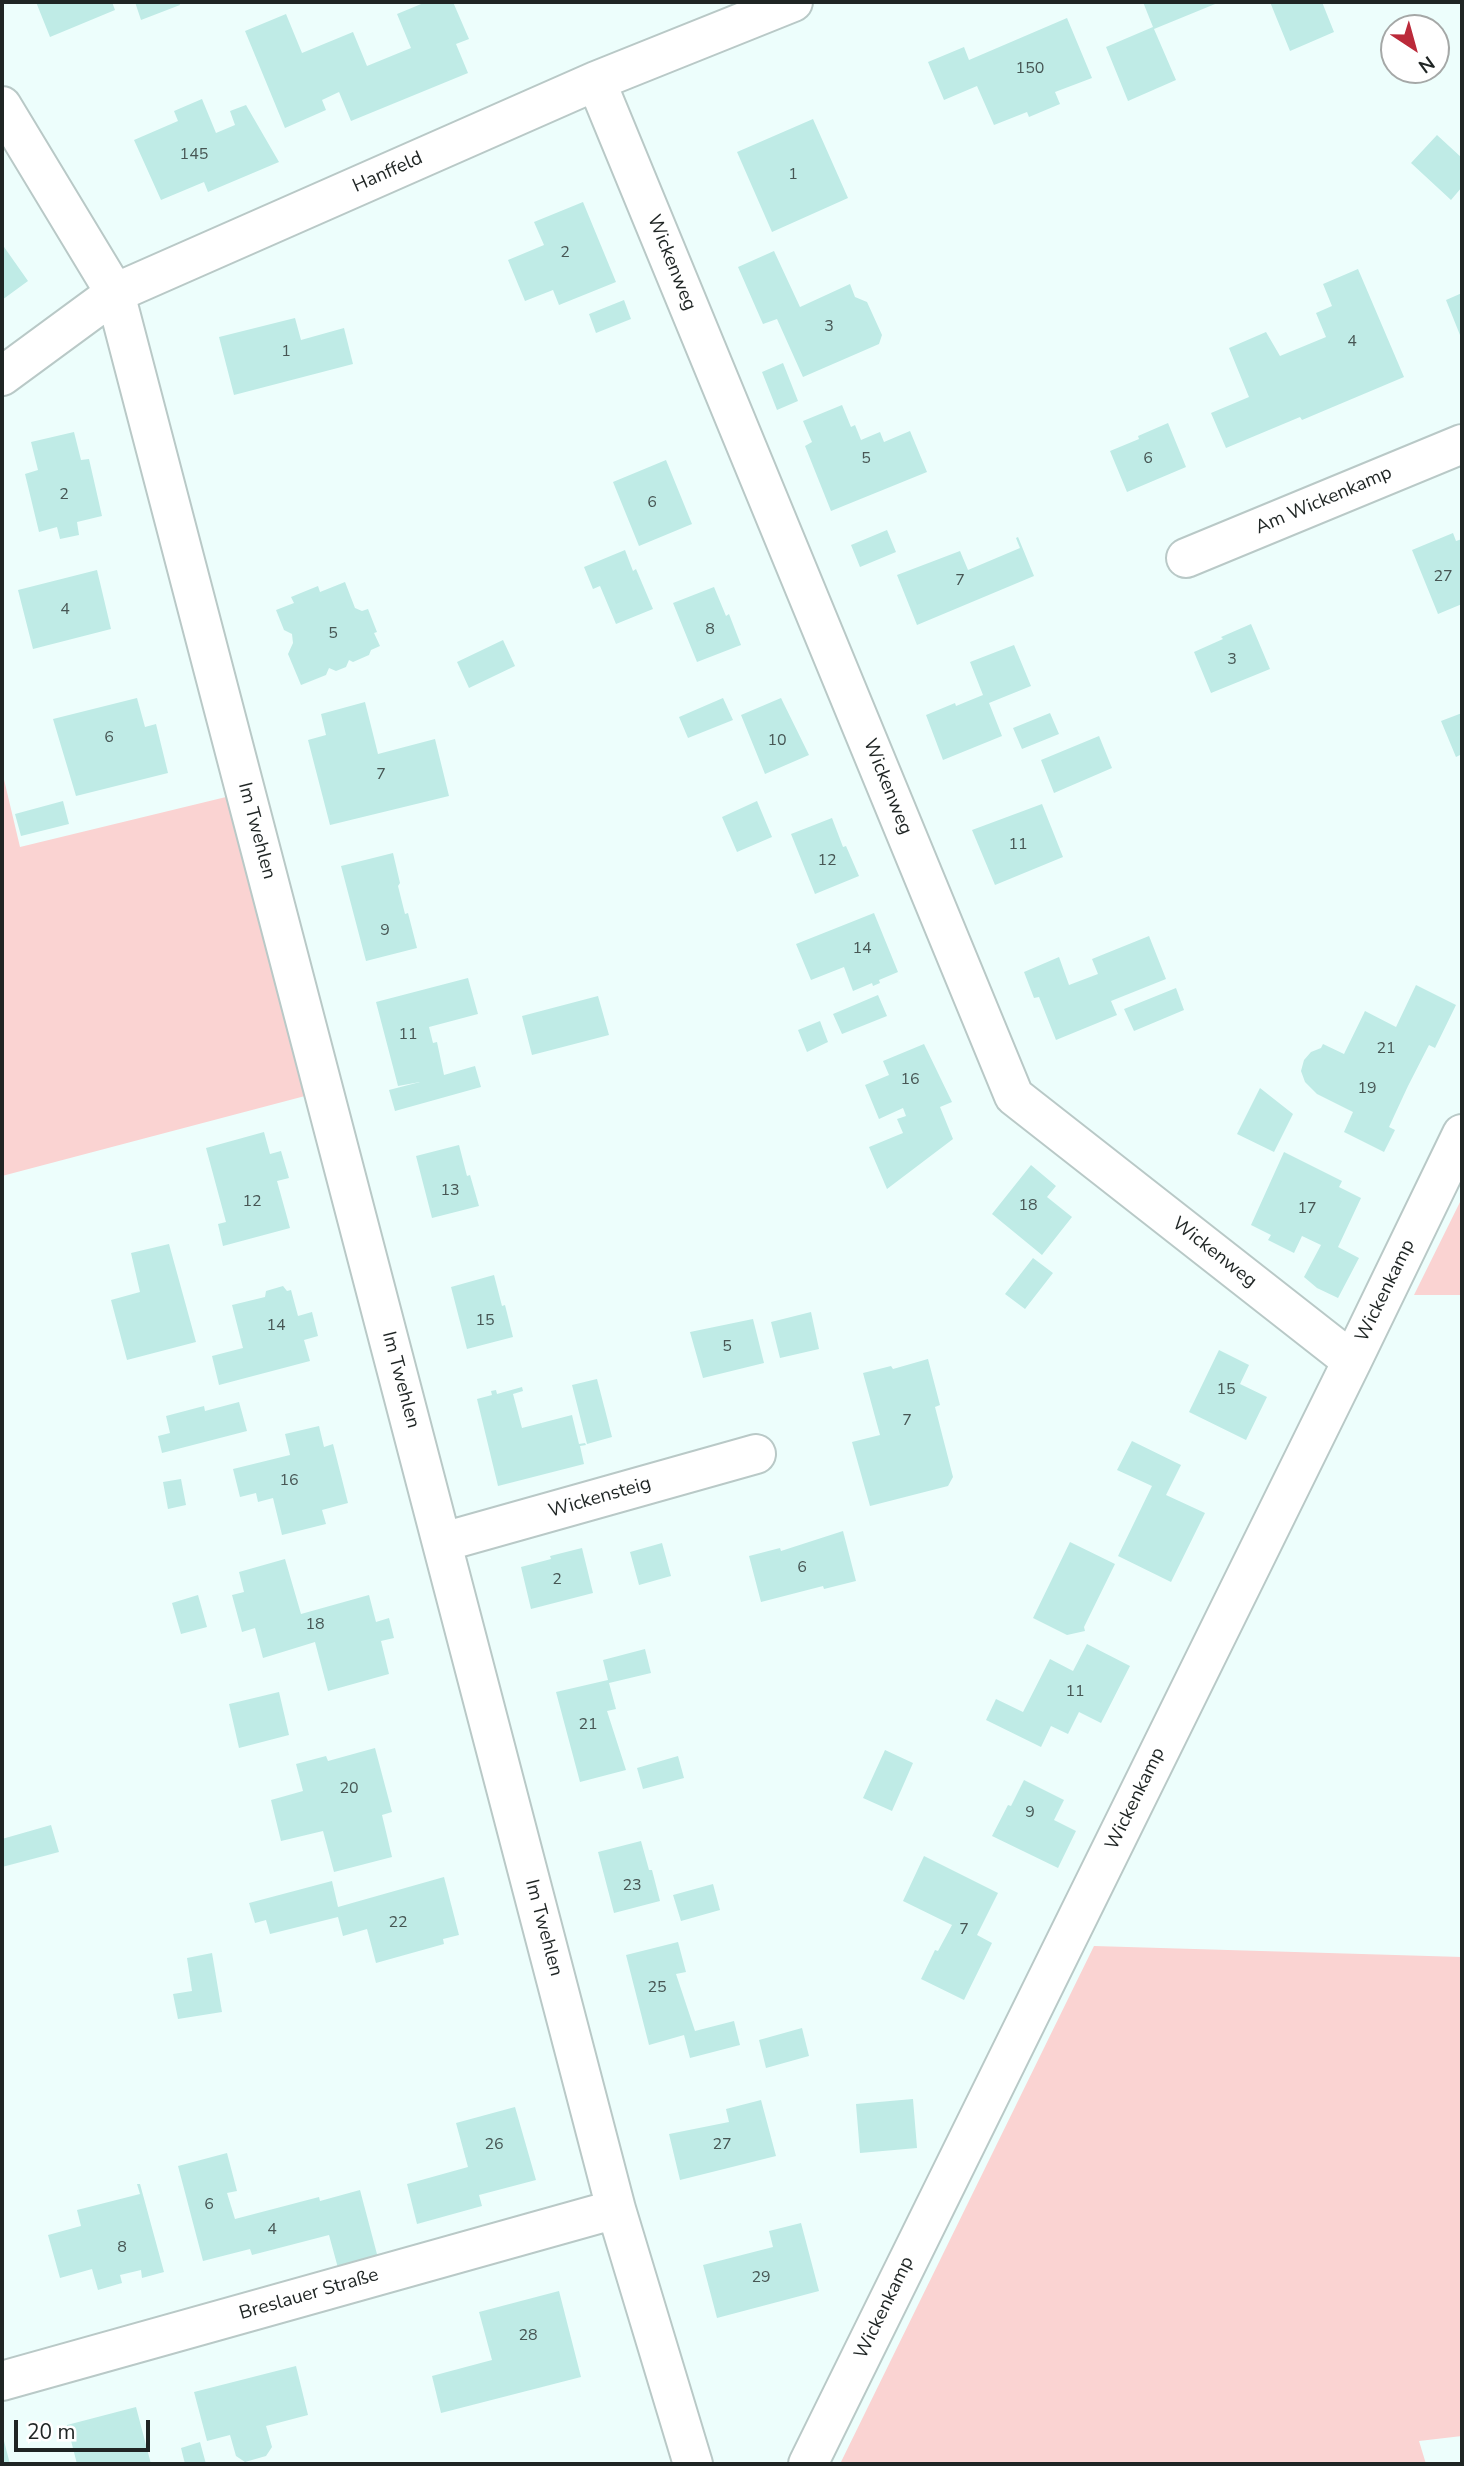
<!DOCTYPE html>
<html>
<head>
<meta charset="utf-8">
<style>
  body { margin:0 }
  #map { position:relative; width:1464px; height:2466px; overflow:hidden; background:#edfefc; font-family:"Nunito Sans",sans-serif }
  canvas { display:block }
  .frame { position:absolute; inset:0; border:4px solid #1f2524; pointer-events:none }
  .north { position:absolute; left:1380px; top:14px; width:70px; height:70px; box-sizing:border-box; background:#fff; border:2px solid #a5a8a7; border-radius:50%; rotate:144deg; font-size:19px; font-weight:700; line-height:28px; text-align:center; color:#1f2524 }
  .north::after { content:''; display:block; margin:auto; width:24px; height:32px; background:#bb2a3a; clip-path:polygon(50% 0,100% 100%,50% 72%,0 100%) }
  .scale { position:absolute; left:14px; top:2420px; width:136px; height:32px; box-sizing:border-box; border:4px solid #1f2524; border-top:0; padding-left:9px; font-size:21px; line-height:24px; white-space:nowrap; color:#1f2524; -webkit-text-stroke:5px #fff; paint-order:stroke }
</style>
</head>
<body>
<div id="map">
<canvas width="1464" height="2466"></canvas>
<div class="frame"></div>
<div class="north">N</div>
<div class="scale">20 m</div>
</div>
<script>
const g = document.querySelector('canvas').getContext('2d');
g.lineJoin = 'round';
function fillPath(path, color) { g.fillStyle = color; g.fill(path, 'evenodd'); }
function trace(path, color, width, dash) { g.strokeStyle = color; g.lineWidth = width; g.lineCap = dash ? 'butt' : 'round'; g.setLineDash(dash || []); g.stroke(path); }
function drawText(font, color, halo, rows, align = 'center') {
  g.font = font + ' "Nunito Sans",sans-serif'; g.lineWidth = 5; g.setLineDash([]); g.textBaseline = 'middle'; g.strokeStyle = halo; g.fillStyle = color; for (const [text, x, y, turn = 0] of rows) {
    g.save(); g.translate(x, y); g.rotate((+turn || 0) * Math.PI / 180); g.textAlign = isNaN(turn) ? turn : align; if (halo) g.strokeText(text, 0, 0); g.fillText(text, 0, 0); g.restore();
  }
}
const green = new Path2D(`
  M2,771l18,76 206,-50 79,299 -303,80z
  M1462,1198v97h-48z
  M1094,1946l368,11v479l-43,5 7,23h-586z`);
const building = new Path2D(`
  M36,2h76l3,8 -65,27z
  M135,2h44l1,3 -39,15z
  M426,2h27l16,37 -13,5 12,29 -117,48 -12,-29 -17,8 4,10 -41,18 -40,-97 41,-17 16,39 51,-21 14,34 44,-18 -14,-34z
  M1143,2h77l-66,27 22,51 -48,21 -22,-54 47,-20z
  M1270,2h52l12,30 -44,19z
  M1067,18l25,60 -37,14 5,12 -31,13 -2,-5 -33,13 -17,-39 -33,14 -16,-38 36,-15 5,13z
  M202,99l14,34 19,-8 -5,-14 16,-6 33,57 -71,30 -4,-10 -43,18 -27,-60 44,-19 -4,-10z
  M813,119l35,79 -76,34 -35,-80z
  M1437,135l25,23v29l-11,13 -40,-37z
  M583,202l33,80 -57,23 -6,-15 -28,11 -17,-41 36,-15 -10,-23z
  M2,244l26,37 -26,19z
  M774,251l26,56 50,-23 5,13 12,5 15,33 -3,9 -76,33 -26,-58 -14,5 -25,-57z
  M1358,269l46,108 -102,43 -2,-3 -74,31 -15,-35 38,-16 -20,-49 37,-16 14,24 46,-19 -10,-24 16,-7 -9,-22z
  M1462,293v47l-16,-40z
  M624,300l7,19 -35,14 -7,-19z
  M295,318l6,22 43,-12 9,36 -119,31 -15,-58z
  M783,363l15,38 -21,9 -15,-38z
  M842,405l9,22 4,-2 6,15 19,-8 4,10 26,-11 17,41 -96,39 -26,-65 7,-4 -9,-21z
  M1168,423l18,44 -59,25 -17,-41 29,-12 -1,-3z
  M74,432l7,28 8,-1 13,57 -25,6 2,13 -19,4 -3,-12 -18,5 -14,-58 13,-4 -7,-28z
  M666,460l26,64 -53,22 -26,-64z
  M887,530l9,22 -36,15 -9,-22z
  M1453,533l3,8 6,-2v65l-24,10 -26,-64z
  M1018,537l16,39 -117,49 -20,-50 63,-24 8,19 52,-22 -4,-10z
  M625,550l8,21 3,-2 17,40 -37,15 -16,-38 -7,3 -9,-22z
  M97,570l14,59 -78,20 -15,-59z
  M345,582l10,26 7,3 6,-2 9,23 -3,1 6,13 -9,4 -2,5 -16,7 -4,-2 -3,7 -10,4 -7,-3 -3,7 -25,10 -13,-31 5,-11 -1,-9 -8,-4 -8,-20 18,-7 -3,-6 27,-11 2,6z
  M714,587l12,29 3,-2 12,31 -44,17 -24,-59z
  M1251,624l19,45 -59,24 -17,-41 29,-13 -2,-2z
  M503,640l12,26 -46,22 -12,-26z
  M1014,645l17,41 -42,17 13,33 -59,24 -17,-45 29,-12 1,3 27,-11 -13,-33z
  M137,698l8,29 11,-3 12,49 -92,23 -23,-77z
  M723,698l10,22 -45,18 -9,-21z
  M781,698l28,57 -44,19 -24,-59z
  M365,702l13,52 57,-15 14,57 -119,29 -22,-85 18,-5 -5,-21z
  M1050,713l9,21 -37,15 -9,-21z
  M1462,713v41l-6,3 -15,-36z
  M1099,736l13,32 -58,25 -13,-33z
  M63,801l6,23 -48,12 -6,-22z
  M757,801l15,36 -35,15 -15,-35z
  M1042,804l21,53 -68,28 -23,-55z
  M832,818l11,29 3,-1 13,30 -44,18 -24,-60z
  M393,853l7,30 -2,3 7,28 3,-1 9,35 -51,13 -25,-95z
  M874,913l24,59 -19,8 1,3 -7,3 -1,-3 -19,8 -9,-24 -33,13 -15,-36z
  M1149,936l17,43 -55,22 6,14 -61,25 -17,-43 -5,1 -10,-26 35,-15 10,28 29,-11 -6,-15z
  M468,978l10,36 -49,13 4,16 4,-1 7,33 31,-9 6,21 -86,24 -6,-21 31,-8 -22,4 -22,-84z
  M1416,985l40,20 -21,43 -6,-3 -21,41 -19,41 6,3 -11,22 -40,-20 9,-20 -36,-18 -12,-12 -4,-11 3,-11 7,-8 10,-4 2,-4 21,10 21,-43 31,16z
  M1176,988l8,22 -50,21 -10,-22z
  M878,995l9,21 -45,18 -9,-20z
  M598,996l11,39 -77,20 -10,-39z
  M820,1021l8,21 -21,10 -9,-22z
  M924,1044l28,58 -12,5 13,32 -66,50 -18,-42 34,-14 -6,-14 9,-3 -3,-8 -24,11 -14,-34 24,-10 -6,-14z
  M1260,1088l33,26 -19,38 -37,-18z
  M264,1132l6,22 11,-3 8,27 -12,3 13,47 -67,18 -5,-22 8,-2 -20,-74z
  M459,1145l8,31 3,-1 9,31 -47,12 -16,-62z
  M1284,1152l58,29 -3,6 22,11 -23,49 21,11 -21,40 -21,-10 -13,-11 17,-32 -19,-9 -8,17 -26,-13 3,-5 -20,-10z
  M1031,1165l25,21 -9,11 25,20 -30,38 -50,-41z
  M169,1244l27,98 -69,18 -16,-60 29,-8 -9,-39z
  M1033,1258l20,15 -28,36 -20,-15z
  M494,1275l8,31 3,-1 8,32 -46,12 -16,-62z
  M283,1286l4,5 4,-1 7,26 14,-4 6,24 -14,4 6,21 -91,24 -7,-29 31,-8 -11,-43 33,-8 1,-6z
  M811,1312l8,37 -39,9 -9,-36z
  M753,1319l11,44 -61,15 -13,-46z
  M1219,1350l30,15 -9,19 27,13 -21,43 -57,-28z
  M928,1359l12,46 -5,2 18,70 -5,9 -78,20 -18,-64 28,-7 -17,-62 28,-7 2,3z
  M597,1379l15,58 -25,7 -15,-59z
  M522,1387l1,4 -10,3 9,34 50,-13 7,29 6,-1 1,2 -6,1 4,18 -86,22 -21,-87 15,-4 -1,-4 5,-1 1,4z
  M239,1402l8,29 -85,22 -4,-17 12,-3 -4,-17 38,-10 1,5z
  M319,1426l5,21 9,-3 15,59 -26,7 4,14 -44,11 -9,-37 -15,4 -2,-9 -16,4 -7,-28 57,-14 -5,-21z
  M1132,1441l49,24 -15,30 39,18 -34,69 -53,-26 34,-70 -35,-16z
  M181,1479l5,26 -18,4 -5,-27z
  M843,1531l13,50 -32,8 -1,-3 -62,16 -12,-46 31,-8 1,3z
  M1070,1542l45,22 -31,63 1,4 -18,4 -34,-17z
  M662,1543l9,33 -32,9 -9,-33z
  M582,1548l11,45 -62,16 -10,-42 30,-8 -1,-3z
  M285,1559l16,55 68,-19 7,27 13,-4 5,20 -13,3 8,33 -61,17 -13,-49 -52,16 -8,-30 -13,4 -10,-37 12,-3 -5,-20z
  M198,1595l9,32 -26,7 -9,-31z
  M1087,1644l43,22 -29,57 -22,-11 -11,22 -17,-8 -10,21 -55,-27 10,-21 27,13 27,-53 23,12z
  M645,1649l6,24 -42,10 7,26 -9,2 19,59 -46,12 -24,-90 52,-12 -5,-20z
  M279,1692l10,43 -50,13 -10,-44z
  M375,1748l17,64 -10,3 10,42 -58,15 -11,-41 -42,10 -10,-41 32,-9 -7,-27 30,-8 2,5z
  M885,1750l28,13 -21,48 -29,-13z
  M678,1756l6,22 -41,11 -6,-21z
  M1024,1780l40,20 -10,20 22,11 -18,37 -66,-32 16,-31 3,1z
  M51,1825l8,27 -57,15v-28z
  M641,1841l8,29h3l8,31 -46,12 -16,-61z
  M924,1856l74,37 -21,42 15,8 -28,57 -43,-21 14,-29 3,1 14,-26 -49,-24z
  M444,1877l15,58 -16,4 1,5 -68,19 -9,-34 -24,7 -5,-19 -68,17 -4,-14 -11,3 -6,-20 83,-22 6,26z
  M713,1884l7,26 -39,11 -8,-26z
  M678,1942l8,30 -10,2 19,57 39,-10 6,24 -50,13 -6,-23 -35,10 -23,-90z
  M212,1953l10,59 -44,7 -5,-25 19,-3 -5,-33z
  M802,2028l7,28 -43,12 -7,-28z
  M913,2099l4,49 -57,5 -4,-49z
  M761,2100l15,56 -96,24 -11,-46 60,-12 -3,-13z
  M515,2107l21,73 -57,15 3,11 -65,18 -10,-40 61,-17 -12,-44z
  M227,2153l10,38 -10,2 8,26 84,-22 1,4 40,-11 18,68 -40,10 -9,-33 -77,20 -2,-6 -47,12 -25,-95z
  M137,2184h3l24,88 -22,6 -1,-8 -21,5 2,8 -24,7 -6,-21 -32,9 -12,-43 33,-9 -4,-16 63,-16z
  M801,2223l18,68 -102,27 -14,-53 70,-18 -4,-16z
  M559,2291l22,86 -140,36 -9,-37 60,-16 -13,-48z
  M296,2366l12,49 -42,11 6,21 -6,9 -21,6 -9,-6 -6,-21 -23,6 -13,-49z
  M136,2407l15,57h-74l-10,-39z
  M4,2441l6,23h-8v-22z
  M200,2442l6,22h-21l-4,-16z`);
const minor = new Path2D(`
  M596,81l418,1015 338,265
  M2,106l113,187 501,1916 77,255
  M2,376l113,-83 481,-212 197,-79
  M1186,558l276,-114
  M443,1542l313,-88
  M2,2381l614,-172
  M808,2464l544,-1103 110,-227`);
const numberNames = [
  ["150",1030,69],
  ["145",194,155],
  ["1",793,175],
  ["2",565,253],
  ["3",829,327],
  ["4",1352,342],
  ["1",286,352],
  ["5",866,459],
  ["6",1148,459],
  ["2",64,495],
  ["6",652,503],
  ["27",1443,577],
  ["7",960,581],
  ["4",65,610],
  ["8",710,630],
  ["5",333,634],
  ["3",1232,660],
  ["6",109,738],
  ["10",777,741],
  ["7",381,775],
  ["11",1018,845],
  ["12",827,861],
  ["9",385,931],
  ["14",862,949],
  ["11",408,1035],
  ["21",1386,1049],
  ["16",910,1080],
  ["19",1367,1089],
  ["13",450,1191],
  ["12",252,1202],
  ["18",1028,1206],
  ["17",1307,1209],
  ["15",485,1321],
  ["14",276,1326],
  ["5",727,1347],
  ["15",1226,1390],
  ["7",907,1421],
  ["16",289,1481],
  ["6",802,1568],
  ["2",557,1580],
  ["18",315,1625],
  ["11",1075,1692],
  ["21",588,1725],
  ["20",349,1789],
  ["9",1030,1813],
  ["23",632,1886],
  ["22",398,1923],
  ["7",964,1930],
  ["25",657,1988],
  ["26",494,2145],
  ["27",722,2145],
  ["6",209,2205],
  ["4",272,2230],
  ["8",122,2248],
  ["29",761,2278],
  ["28",528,2336]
];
const streetNames = [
  ["Hanffeld",388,173,-24],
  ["Wickenweg",671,263,68],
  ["Am Wickenkamp",1324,501,-23],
  ["Wickenweg",887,787,68],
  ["Im Twehlen",256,831,75],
  ["Wickenweg",1214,1253,38],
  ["Wickenkamp",1386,1291,-64],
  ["Im Twehlen",400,1380,75],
  ["Wickensteig",600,1498,-16],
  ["Wickenkamp",1136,1799,-64],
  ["Im Twehlen",543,1928,75],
  ["Breslauer Straße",309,2295,-16],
  ["Wickenkamp",885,2308,-64]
];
fillPath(green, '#fad3d2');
fillPath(building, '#bfebe6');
trace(minor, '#b9c9c7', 42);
trace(minor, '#fff', 38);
drawText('16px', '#475654', null, numberNames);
drawText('19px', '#1f2524', '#fff', streetNames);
</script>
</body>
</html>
